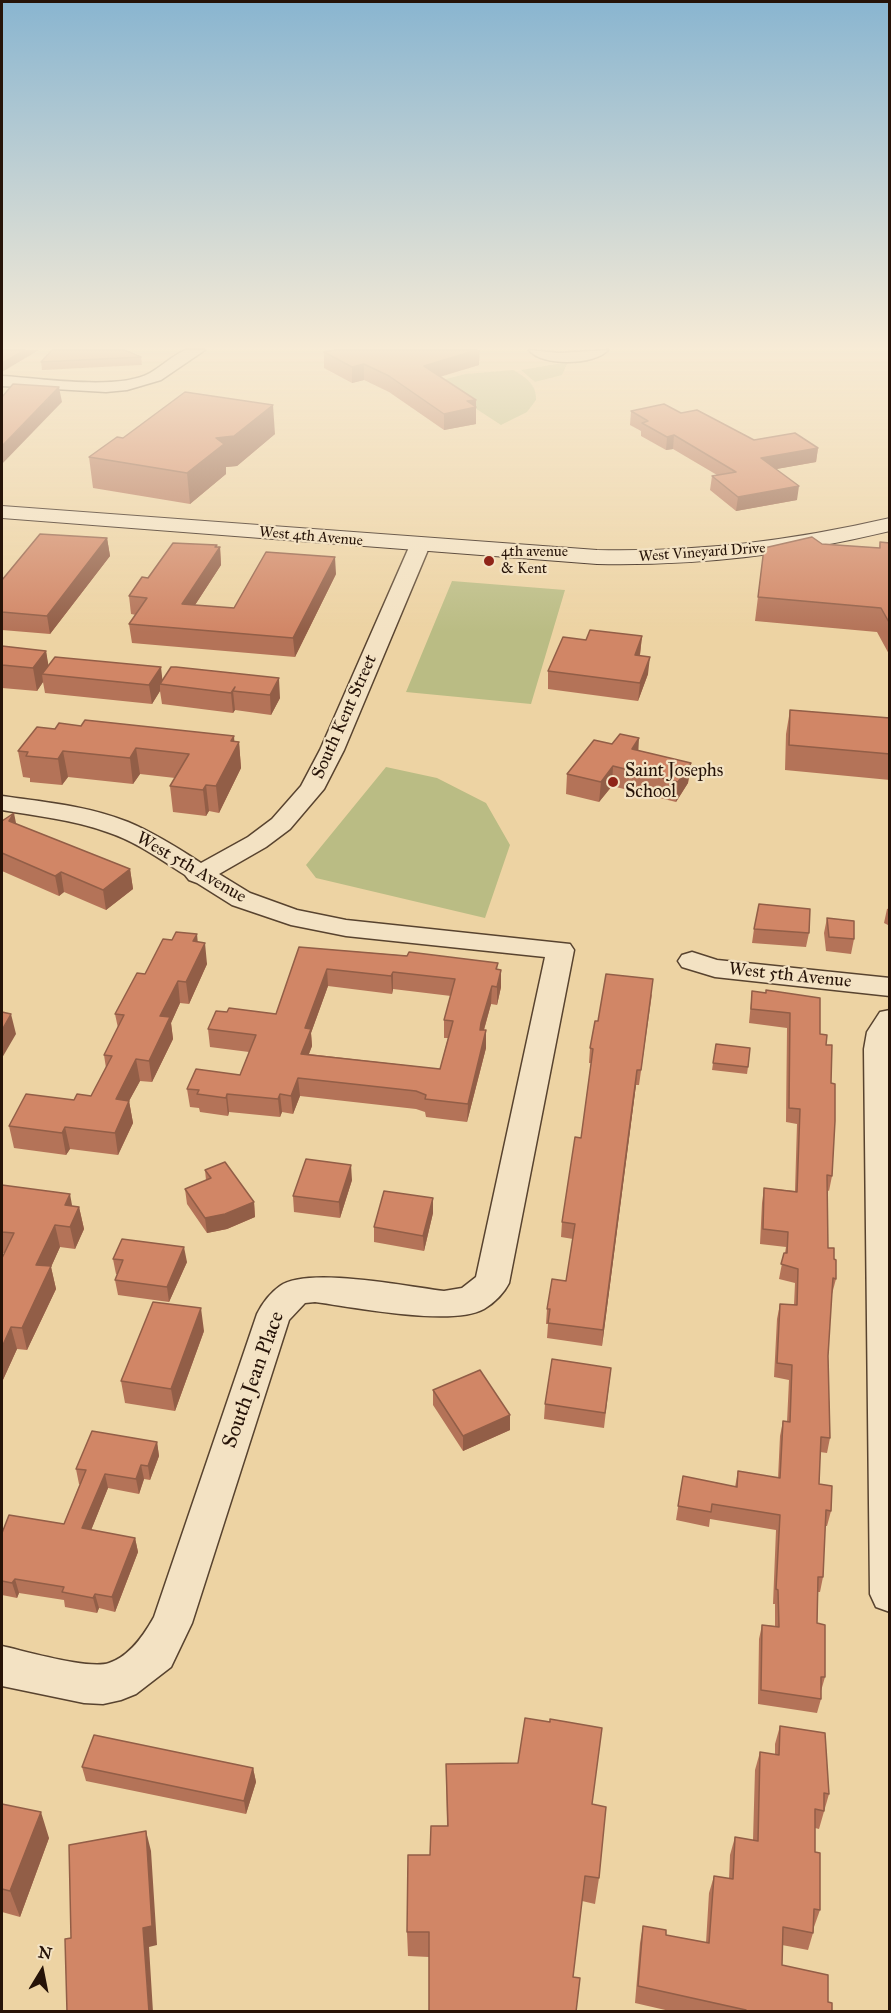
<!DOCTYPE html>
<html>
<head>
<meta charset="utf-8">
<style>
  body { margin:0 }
  #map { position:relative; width:891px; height:2013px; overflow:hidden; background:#edd3a3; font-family:"IM FELL Great Primer",serif }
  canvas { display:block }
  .frame { position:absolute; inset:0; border:3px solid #261308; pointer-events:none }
  .north { position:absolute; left:12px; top:1941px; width:60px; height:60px; -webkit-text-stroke:4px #f3e2c3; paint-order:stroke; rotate:10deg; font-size:16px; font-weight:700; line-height:24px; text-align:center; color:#261308 }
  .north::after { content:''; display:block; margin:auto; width:21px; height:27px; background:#261308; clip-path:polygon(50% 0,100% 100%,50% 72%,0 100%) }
</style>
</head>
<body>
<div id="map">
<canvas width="891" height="2013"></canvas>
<div class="frame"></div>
<div class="north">N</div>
</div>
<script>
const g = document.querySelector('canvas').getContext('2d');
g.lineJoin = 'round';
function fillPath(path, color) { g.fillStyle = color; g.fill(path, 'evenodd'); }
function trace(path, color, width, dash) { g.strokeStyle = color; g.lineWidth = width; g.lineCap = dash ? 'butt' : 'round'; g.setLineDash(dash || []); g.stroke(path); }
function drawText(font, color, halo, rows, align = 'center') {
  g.font = font + ' "IM FELL Great Primer",serif'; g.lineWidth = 4.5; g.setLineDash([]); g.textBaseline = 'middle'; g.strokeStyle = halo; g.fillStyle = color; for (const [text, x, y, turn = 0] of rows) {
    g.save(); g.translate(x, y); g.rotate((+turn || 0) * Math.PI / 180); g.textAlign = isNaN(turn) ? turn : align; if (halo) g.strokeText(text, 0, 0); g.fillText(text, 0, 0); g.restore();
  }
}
const green = new Path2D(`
  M568,362l-6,13 -27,7 -14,-12z
  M513,370c13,7 24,15 23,30l-9,12 -26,13 -66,-43 30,-8z
  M452,581l113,9 -34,114 -125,-12z
  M386,767l51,11 49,25 24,42 -25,73 -169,-40 -10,-13z`);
const street = new Path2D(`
  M185,350h20l-44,30 -34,10 -21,2 -104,-6v-10c37,2 116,15 148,-3 12,-7 22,-17 35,-23z
  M529,350l30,3 49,-3c-13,15 -66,17 -79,0z
  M420,539l10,6 -86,205 -20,39 -34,40 -24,18 -47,27 31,19 47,17 49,10 224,24 4,6 -65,333c-5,10 -15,20 -25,26 -32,18 -131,-2 -169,-7l-10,1 -16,17 -97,303 -21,44 -35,27 -15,6 -18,4 -19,-1 -82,-17v-40c23,5 87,24 107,17 21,-7 35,-28 45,-46l103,-303c5,-10 13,-21 23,-28 27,-20 129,1 164,5l18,-3 14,-11 69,-320 -199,-21 -55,-11 -59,-20 -35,-22 -8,-3 -4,-5c-25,-16 -50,-34 -78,-43 -34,-12 -70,-16 -105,-22v-14c42,6 87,10 126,26 26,11 50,26 73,41l47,-26 24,-18 29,-33 19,-36 90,-205z
  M692,952l25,8 173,18v18l-175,-19 -33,-10 -4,-6 4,-6z
  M890,1010v602l-14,-5 -6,-13 -6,-545 3,-17 13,-20z`);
const secondary = new Path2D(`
  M2,506l595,44c102,2 193,-9 293,-32v13c-100,24 -191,35 -293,33l-595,-46z`);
const wall = new Path2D(`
  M324,352l155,13 -39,12 36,47 -32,6 -55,-38 -25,-12 -12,3 -28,-15z
  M141,357l1,8 -100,5 -1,-8z
  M631,411l50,2 73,27 64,8 -2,14 -40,7 21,31 -61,11 -26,-21 2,-14 5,-1 -44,-26 -7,1 -25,-14v-5l-11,-6z
  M275,434l-38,32 -11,1v7l-36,30 -97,-16 -4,-31 34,-19z
  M107,538l3,18 -60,78 -48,-4v-50z
  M880,542l10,1v113l-13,-24 -122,-11 9,-73 58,-4 57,4z
  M217,547h3l1,18 -26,40 39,3 102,-34 -41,83 -163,-14 -3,-19 7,-9 -5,-1 -2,-18 19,-18z
  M642,636l-2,19 8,19 -10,27 -90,-12v-18z
  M2,646l44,5 2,15 115,13 8,-12 109,31 -9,17 -36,-5 -2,3 -71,-9 -2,-13 -8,13 -107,-11 -2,-11 -6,9 -35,-3z
  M790,710l100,8v62l-105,-10 1,-36z
  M81,726l153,10v6h5l2,26 -22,45 -10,-2 -3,5 -33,-4 -3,-26 5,-8 -35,-4 -7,10 -65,-7 -6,8 -32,-3v-4l-7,-1 -5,-26 37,-22z
  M638,751l53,12 -3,20 -12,19 -64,-16 -13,16 -33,-8 1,-20z
  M2,821l14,3 114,45 3,20 -27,21 -42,-18 -5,4 -57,-25z
  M890,908v18l-6,-3 3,-14z
  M827,918l27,21 -3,15 -25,-3 -2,-18z
  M754,929l55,4 -3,14 -54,-4z
  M197,942l10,22 -18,40 -9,-1 -9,20 2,16 -21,43 -12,-1 -11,20 4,22 -15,32 -48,-6 -4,6 -52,-7 -5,-22 65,-26 17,-4 15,-28 -2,-13 14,-27 -3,-14 30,-40z
  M299,947l199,16 -1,6 4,1v17l-4,18 -6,-1 -7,26h2v18l-19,74 -41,-5 -1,-5 -9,-3 -116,-13 -7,18 -11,-2 -2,5 -51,-5 -1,4 -28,-4 -1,-4 -9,-1 -3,-18 53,-14 9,-23 -39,-5 -2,-18 19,-17 49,2zM328,986l64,8 1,-5 58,7 -7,24v18h4l-8,31 -131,-15 3,-8 -1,-13z
  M752,991l13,2 55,41 6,11 5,38 1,93 -3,15 -2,-1 1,58 6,11 2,20 -4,15h-1l-3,62 2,82 -3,15 -7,-1 -1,32 12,27 -4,15h-2l-2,51 -3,15h-2l-1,31 8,54 -4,14v8l-4,14 -59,-9 1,-65 3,-14 13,1v-22h-2l3,-74 -66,-11 -1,8 -33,-7 7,-44 52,11 3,-16 40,7 2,-42 3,-15 4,1 2,-42 -15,-3 3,-58 3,-15 14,1 1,-22 -16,-4 5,-26h1l1,-6 -26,-3 2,-41 2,-15 31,3 2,-67 -11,-2 1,-94 -38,-5z
  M652,994l-13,91h-3l-34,261 -55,-8 1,-14h-2l1,-15 19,-28 7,-42 -12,-2 1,-15 19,-84 10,-75h-2l1,-15z
  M716,1044l32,23 -1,7 -35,-4z
  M205,1170l49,32 1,15 -28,12 -20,4 -20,-29 -2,-15 21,-9z
  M352,1180l-12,38 -46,-6 -1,-16z
  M2,1185l70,21 7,1 5,22 -9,20 -15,-2 -9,20 5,22 -29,61 -10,-1 -15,33 2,-129h-2z
  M433,1198v15l-9,38 -50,-9v-15z
  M113,1259l74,3 -18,40 -51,-7 -3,-15 2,-6h-1z
  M204,1331l-29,80 -50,-8 -4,-22z
  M611,1368l-7,60 -60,-9 1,-15z
  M433,1390l77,40 -47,21 -30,-46z
  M157,1442l2,14 -9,24 -6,-1 -5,15 -31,-6 -17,42 44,8 3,14 -23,60 -16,-4 -2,5 -32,-6 -1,-7 -45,-7 -2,5 -15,-3v-62l62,-9 16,-40h-1l-3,-15z
  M780,1726l49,68 -10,35 -4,-1v24l5,58 -6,17 -1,6 -5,17 -26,-5v20l46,37 4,10h-158l-39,-9 5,-60 3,-17 23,9 40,8 3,-50 5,-17 15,3 1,-24 5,-18 18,3 2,-70 5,-18 15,3v-11z
  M446,1764l146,40 7,74 -4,26 -13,-3 -153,56 -21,-1 -1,-24 23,-77 17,-29z
  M82,1767l171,1 3,14 -10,32 -160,-33z
  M2,1804l47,34 -29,79 -18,-5z`);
const shadedWall = new Path2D(`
  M25,350h14l-37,22v-9z
  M477,350h3l-1,15 -55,16v-15z
  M364,364v16l-12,3v-16z
  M59,387l3,15 -60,62v-18z
  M476,400v24l-32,6v-16l23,-13z
  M273,405l2,29 -38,32 -11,1v7l-36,30 -3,-31 29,-35z
  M674,435l-1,14 -7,1 1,-13z
  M818,448l-2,14 -56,10 1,-14z
  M799,486l-2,14 -61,11 2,-14z
  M107,538l3,18 -60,78 -3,-18z
  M217,545v6l3,-4 1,18 -37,57 -2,-18z
  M335,557l1,17 -41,83 -2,-19z
  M642,636l-2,18 -7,18 2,-17z
  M46,651l4,23h-8l1,8 -6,9 -4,-23z
  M650,657l-2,17 -10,27 2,-18z
  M161,667l2,18 -3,-1v7l-8,13 -3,-19z
  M279,678l1,20 -9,17 -1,-20z
  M233,691l2,19 -2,3 -2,-20z
  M234,736l1,14 4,-8 2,26 -22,45 -3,-27 15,-45z
  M639,738l-1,20 -6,-9z
  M136,748l4,26 -7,10 -3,-26z
  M63,751l5,26 -6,8 -4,-26z
  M691,763l-3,20 -12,19 2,-20z
  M613,766l-1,20 -13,16 2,-20z
  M206,785l3,26 -3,5 -3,-26z
  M14,813l4,20 -9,-12z
  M130,869l3,20 -27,21 -3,-20z
  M61,872l3,20 -5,4 -4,-20z
  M197,934l2,21 6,-12 2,21 -18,40 -3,-22 7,-41z
  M327,969l1,17 -17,47 1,13 -10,25 -1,-17 4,-26z
  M501,970v17l-4,18v-18z
  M393,972v17l-1,5 -1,-18z
  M178,981l2,22 -9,20 2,16 -21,43 -3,-21 11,-45z
  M492,986l-1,18 -10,36 -1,-10 1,-7z
  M11,1014l5,20 -14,24v-28z
  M486,1030v18l-19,74 1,-18z
  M136,1059l4,22 -11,20 4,22 -15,32 -3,-22 1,-34z
  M637,1070l-1,15 -34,261 1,-16z
  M298,1078l2,18 -7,18 -2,-18z
  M227,1094l2,18 -1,4 -2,-18z
  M280,1094l2,18 -2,5 -2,-18z
  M65,1127l5,22 -4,6 -4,-22z
  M351,1165l1,15 -12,38 -1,-16z
  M70,1194l4,22 -9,-11z
  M433,1198v15l-9,38 -1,-15z
  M254,1202l1,15 -28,12 -20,4 -2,-15z
  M79,1207l5,22 -9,20 -5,-22z
  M55,1225l5,22 -9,20 5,22 -29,61 -5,-22 14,-63z
  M184,1247l3,15 -18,40 -2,-15z
  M201,1308l3,23 -29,80 -4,-22z
  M11,1327l6,22 -15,33v-35z
  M510,1415v15l-47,21v-15z
  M157,1442l2,14 -9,24 -2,-14z
  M141,1465l3,14 -5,15 -3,-15z
  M105,1474l3,14 -22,55 -4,-15z
  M135,1538l3,14 -23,60 -3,-15z
  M15,1579l4,14 -2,5 -5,-15z
  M95,1594l4,14 -2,5 -4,-15z
  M253,1768l3,14 -10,32 -2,-13z
  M41,1812l8,26 -29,79 -10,-26z
  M146,1831l5,20 6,94 -8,2 4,65h-4l-6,-84z`);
const building = new Path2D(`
  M2,350h23l-23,13z
  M52,350h73l16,7 -100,5z
  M334,350h143l-53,16 52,34 -9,1 9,6 -32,7 -55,-38 -25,-12 -12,3 -28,-15z
  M13,384l46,3 -57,59v-49z
  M185,392l88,13 -39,31 -18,2 8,6 -37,29 -98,-16 28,-20 6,1z
  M664,404l17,9 16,-3 57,30 41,-7 23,15 -57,10 38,28 -61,11 -26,-21 24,-4 -62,-37 -7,2 -25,-14 6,-2 -17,-10z
  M40,534l67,4 -60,78 -45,-4v-32z
  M812,537l10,7 58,4v-6l10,1v81l-9,-16 -123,-11 6,-49z
  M173,543l44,2 -2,2h5l-38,57 52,4 32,-56 69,5 -42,81 -164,-14 18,-26 -18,-2 13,-19 6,1z
  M590,630l52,6 -7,19 15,2 -10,26 -92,-12 15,-34 23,3z
  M2,646l44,5 -13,17 -31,-3z
  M55,657l106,10 -12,18 -107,-11z
  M171,667h5l103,11 -9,17 -37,-4 2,-4 -4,6 -71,-9z
  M790,710l100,8v36l-101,-9z
  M85,720l149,16 -3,5 8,1 -23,44 -10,-1 -3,5 -33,-4 19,-32 -53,-6 -6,10 -67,-7 -5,8 -32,-3 2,-4 -10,-1 19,-24 18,2 4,-6 22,3z
  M620,734l19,4 -7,11 59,14 -13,19 -65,-16 -12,16 -34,-8 27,-34 18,4z
  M14,813l-5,8 121,48 -27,21 -42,-18 -6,4 -53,-23v-32z
  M759,904l51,5 -1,24 -55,-4z
  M827,918l27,3v18l-25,-2z
  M176,932l21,2 -4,7 12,2 -19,39 -8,-1 -18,35 10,1 -21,44 -13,-2 -20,40 13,2 -14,32 -50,-6 -3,6 -53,-7 17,-32 48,6 3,-6 14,2 21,-40 -8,-1 20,-40 -9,-1 22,-41 8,1 18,-35 9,1z
  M299,947l108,9 2,-4 89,11 -2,6 5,1 -4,17 -5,-1 -11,37 -1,7h6l-18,74 -43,-5 1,-4 -10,-4 -118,-13 -7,18 -11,-2 -2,5 -51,-5 -1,4 -29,-4 2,-4 -12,-1 9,-20 44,6 16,-40 -48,-6 8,-18 11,1 2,-4 47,6zM327,969l64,7 2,-4 62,7 -11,41 9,1 -13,48 -139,-15 10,-25 -6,-1z
  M606,974l47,5 -12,91h-4l-34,260 -55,-7 2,-14h-3l5,-30 14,2 9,-57 -13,-2 13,-85 6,1 12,-89 -3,-1 5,-27h3z
  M766,990l54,8v36l7,1 -1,10h6l-1,38 4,1v37l-3,55 -5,-1 1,73h6v11l2,1v19l-3,-1 -1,14 -4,64 2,82 -9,-1 -2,47 13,2 -1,25 -5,-1 -3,67h-5l-1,46 8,2v52h-4v22l-60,-9 1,-65 17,2 -1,-37 -2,-1 4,-74 -68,-11 -1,8 -33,-6 5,-30 54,11 1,-16 42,7 3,-57 7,1 2,-57 -15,-2 3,-59 17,1 1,-36 -17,-5 3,-11h3l1,-21 -25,-3 1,-41 33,4 3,-83 -11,-1 1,-95 -39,-4 1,-18 14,2z
  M2,1012l9,2 -9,16z
  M716,1044l34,4 -2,19 -35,-4z
  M306,1159l45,6 -12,37 -46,-6z
  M225,1162l29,40 -29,12 -20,4 -20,-29 26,-11 -6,-8z
  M2,1185l68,9 -5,11 14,2 -9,20 -15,-2 -19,40 15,1 -29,62 -11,-1 -9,20v-89l12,-25 -12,-1z
  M384,1191l49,7 -10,38 -49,-9z
  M122,1239l62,8 -17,40 -52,-7 8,-20 -10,-1z
  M153,1302l48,6 -30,81 -50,-8z
  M552,1359l59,9 -6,45 -60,-9z
  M480,1370l30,45 -47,21 -30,-46z
  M92,1431l65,11 -9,24 -7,-1 -5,14 -31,-5 -23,54 53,10 -23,59 -17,-3 -2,4 -31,-6 2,-5 -49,-8 -3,4 -10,-2v-48l7,-18 55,9 22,-54 -10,-1z
  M525,1718l25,4v-3l52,9 -10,76 14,3 -7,71 -14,-2 -12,101 7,1 -4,34h-147v-80h-22l1,-77h22l1,-29h17l-2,-62 72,-1z
  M780,1726l45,7 4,61 -5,-1v18l-9,-2v43l5,1v57l-6,-1 -1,24 -30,-6 -1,38 46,10v27l4,1v9h-86v-2l-108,-24 5,-60 23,4v5l43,8 5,-67 19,3 2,-42 23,4 2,-89 19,3z
  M94,1735l159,33 -9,33 -162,-34z
  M2,1804l39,8 -31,79 -8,-2z
  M146,1831l6,95 -9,2 6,84h-82l-2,-73 6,-1 -2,-93z`);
const markers = [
  [489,561,6,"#8f2418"],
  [613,782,6,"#8f2418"]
];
const farStreetnames = [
  ["West 4th Avenue",311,537,5],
  ["West Vineyard Drive",702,553,-4]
];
const farPoinames = [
  ["4th avenue",501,552],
  ["& Kent",501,569]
];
const streetNames = [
  ["South Kent Street",345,717,-66],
  ["West 5th Avenue",191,868,30],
  ["West 5th Avenue",790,976,6]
];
const poiNames = [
  ["Saint Josephs",625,772],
  ["School",625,793]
];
const nearStreetnames = [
  ["South Jean Place",254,1380,-70]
];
fillPath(green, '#babc84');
trace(street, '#58432f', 3);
trace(secondary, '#261308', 2);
fillPath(street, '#f3e2c3');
fillPath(secondary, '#f3e2c3');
fillPath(wall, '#b47358');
fillPath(shadedWall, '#925e47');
fillPath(building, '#d18666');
trace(building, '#925e47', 1.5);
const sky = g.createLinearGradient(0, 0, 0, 632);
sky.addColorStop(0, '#89b5d0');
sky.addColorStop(0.55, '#f7ebd6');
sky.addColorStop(1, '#f7ebd600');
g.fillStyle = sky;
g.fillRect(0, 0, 891, 632);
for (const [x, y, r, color] of markers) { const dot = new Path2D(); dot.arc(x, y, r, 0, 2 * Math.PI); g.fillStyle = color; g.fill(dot); trace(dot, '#f3e2c3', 2); }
drawText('15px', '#261308', '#f3e2c3', farStreetnames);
drawText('15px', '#261308', '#f3e2c3', farPoinames, 'left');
drawText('18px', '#261308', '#f3e2c3', streetNames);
drawText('18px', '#261308', '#f3e2c3', poiNames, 'left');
drawText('21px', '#261308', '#f3e2c3', nearStreetnames);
</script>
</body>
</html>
